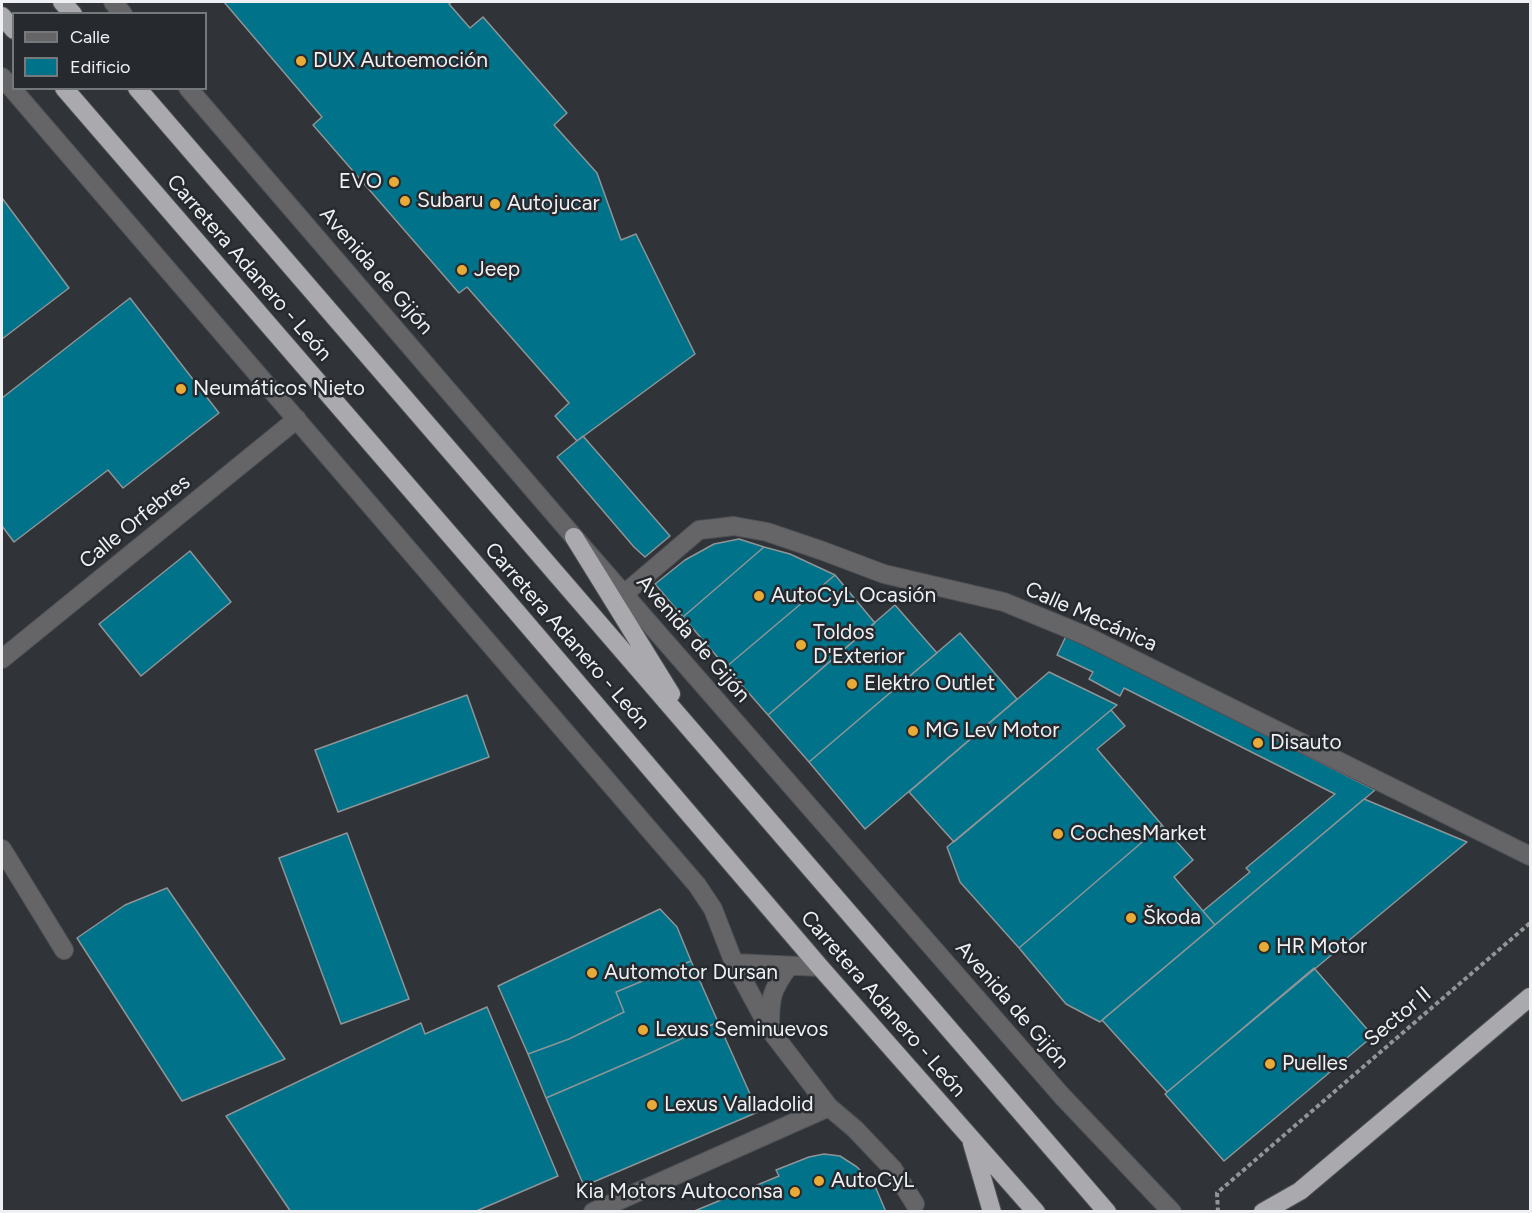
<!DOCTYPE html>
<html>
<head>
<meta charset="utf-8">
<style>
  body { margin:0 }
  #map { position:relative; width:1532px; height:1213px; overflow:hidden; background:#303337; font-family:Figtree,sans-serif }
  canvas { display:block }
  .frame { position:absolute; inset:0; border:3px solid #eef0f3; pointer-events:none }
  .legend { position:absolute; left:12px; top:12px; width:195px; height:78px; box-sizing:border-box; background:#26292d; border:2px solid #76797c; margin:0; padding:8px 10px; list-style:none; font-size:18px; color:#eef0f3 }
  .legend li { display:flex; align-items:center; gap:12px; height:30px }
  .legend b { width:30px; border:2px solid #76797c }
</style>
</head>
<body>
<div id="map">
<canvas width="1532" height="1213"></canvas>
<div class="frame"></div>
<ul class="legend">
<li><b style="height:8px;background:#656567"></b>Calle</li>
<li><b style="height:16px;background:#00728a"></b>Edificio</li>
</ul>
</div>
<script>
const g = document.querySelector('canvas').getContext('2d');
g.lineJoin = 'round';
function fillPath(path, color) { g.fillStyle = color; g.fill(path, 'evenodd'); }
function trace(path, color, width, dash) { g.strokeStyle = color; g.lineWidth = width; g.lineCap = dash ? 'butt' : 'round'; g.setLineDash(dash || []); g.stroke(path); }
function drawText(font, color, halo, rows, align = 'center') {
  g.font = font + ' Figtree,sans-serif'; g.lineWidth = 5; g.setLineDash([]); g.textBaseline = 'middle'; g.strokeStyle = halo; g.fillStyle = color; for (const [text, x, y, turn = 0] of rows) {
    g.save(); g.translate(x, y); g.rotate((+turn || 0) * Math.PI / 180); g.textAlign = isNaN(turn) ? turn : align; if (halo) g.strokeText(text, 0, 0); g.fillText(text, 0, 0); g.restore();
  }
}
const building = new Path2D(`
  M224,2h228l-3,2 21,24 13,-11 84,96 -13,12 43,48 24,67 15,-6 59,120 -118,87 -22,-25 14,-13 -102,-116 -8,6 -146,-168 9,-8z
  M2,198l67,90 -67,51z
  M130,298l89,115 -96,75 -15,-18 -94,72 -12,-16v-128z
  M583,436l87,100 -25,21 -11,-10 -77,-90z
  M739,539l25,8 -81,70 -28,-33 30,-24 29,-16z
  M764,547l26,7 45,21 -109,92 -43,-50z
  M190,551l41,51 -90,74 -42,-52z
  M835,575l40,48 -107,92 -42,-48z
  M895,605l42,48 -128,109 -41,-47z
  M960,633l57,66 -152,130 -56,-67z
  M1067,634l66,34 242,122 -160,135 -12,-14 47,-39 -4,-4 89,-74 -211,-106 -4,8 -31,-17 4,-7 -36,-17z
  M1049,672l68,33 -163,137 -45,-50z
  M467,695l22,62 -151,55 -23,-62z
  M1111,710l14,16 -28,23 65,76 -143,123 -59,-66 -13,-35z
  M1364,799l103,43 -300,250 -65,-72z
  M1162,825l31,35 -19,17 41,48 -115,97 -34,-18 -47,-56z
  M347,833l62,166 -68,25 -62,-166z
  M167,888l118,171 -103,42 -105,-163 48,-33z
  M660,909l17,18 14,34 -75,31 8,20 -55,27 -41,15 -30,-68z
  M691,961l27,61 -72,33 -100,43 -18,-44 41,-15 55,-27 -8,-20z
  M1314,968l59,68 -149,125 -59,-67z
  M487,1007l71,169 -84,36h-183l-65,-96 195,-93 4,11z
  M718,1022l40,90 -174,74 -38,-88 100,-43z
  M824,1154l16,2 17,11 18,19 11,26h-194l87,-36 -3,-6 33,-13z`);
const path = new Path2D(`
  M1218,1212l-1,-19 313,-270`);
const street = new Path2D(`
  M113,2l10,12
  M2,77l695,808 16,24 21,54 86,4
  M188,88l386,449 488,559 110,116
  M624,594l75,-64 35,-4 33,6 56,19 61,23 120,28 80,33 446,221
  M2,659l295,-240
  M2,849l62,101
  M734,963l36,67 59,77 26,22 38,40 22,35
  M770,1028c0,-31 1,-37 19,-62
  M593,1212l236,-105`);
const highway = new Path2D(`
  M62,2l11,12
  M2,16l12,14
  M64,88l450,521 306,358 216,245
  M137,88l970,1124
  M574,537l97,157
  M972,1143l20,69
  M1263,1212l37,-21 230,-194`);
const markers = [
  [301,61,6,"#e8ab37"],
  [394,182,6,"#e8ab37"],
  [405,201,6,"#e8ab37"],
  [495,204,6,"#e8ab37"],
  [462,270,6,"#e8ab37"],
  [181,389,6,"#e8ab37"],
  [759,596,6,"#e8ab37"],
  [801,645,6,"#e8ab37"],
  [852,684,6,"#e8ab37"],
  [913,731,6,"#e8ab37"],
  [1258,743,6,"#e8ab37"],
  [1058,834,6,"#e8ab37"],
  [1131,918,6,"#e8ab37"],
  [1264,947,6,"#e8ab37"],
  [592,973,6,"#e8ab37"],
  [643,1030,6,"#e8ab37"],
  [1270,1064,6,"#e8ab37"],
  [652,1105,6,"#e8ab37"],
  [819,1181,6,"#e8ab37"],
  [795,1192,6,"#e8ab37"]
];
const poiNames = [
  ["DUX Autoemoción",313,61],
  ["EVO",382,182,"right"],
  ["Subaru",417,201],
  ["Autojucar",507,204],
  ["Jeep",474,270],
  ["Neumáticos Nieto",193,389],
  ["AutoCyL Ocasión",771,596],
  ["Toldos",813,633],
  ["D'Exterior",813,657],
  ["Elektro Outlet",864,684],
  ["MG Lev Motor",925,731],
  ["Disauto",1270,743],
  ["CochesMarket",1070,834],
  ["Škoda",1143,918],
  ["HR Motor",1276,947],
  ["Automotor Dursan",604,973],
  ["Lexus Seminuevos",655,1030],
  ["Puelles",1282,1064],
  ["Lexus Valladolid",664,1105],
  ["AutoCyL",831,1181],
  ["Kia Motors Autoconsa",783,1192,"right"]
];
const streetNames = [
  ["Carretera Adanero - León",249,268,49],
  ["Avenida de Gijón",376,271,49],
  ["Calle Orfebres",135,522,-39],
  ["Calle Mecánica",1091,617,24],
  ["Carretera Adanero - León",567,636,49],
  ["Avenida de Gijón",693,639,49],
  ["Carretera Adanero - León",883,1004,49],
  ["Avenida de Gijón",1012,1005,49],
  ["Sector II",1398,1017,-40]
];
fillPath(building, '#00728a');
trace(building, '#8f9597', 1.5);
trace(street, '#4e5155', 20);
trace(highway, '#4e5155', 20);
trace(path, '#929498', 4, [4.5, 3]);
trace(street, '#656567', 18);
trace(highway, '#a9a9ae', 18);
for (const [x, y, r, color] of markers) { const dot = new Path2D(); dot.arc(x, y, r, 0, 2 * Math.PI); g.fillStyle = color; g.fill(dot); trace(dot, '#26292d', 2); }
drawText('21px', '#eef0f3', '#26292d', poiNames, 'left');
drawText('21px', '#eef0f3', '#26292d', streetNames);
</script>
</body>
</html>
